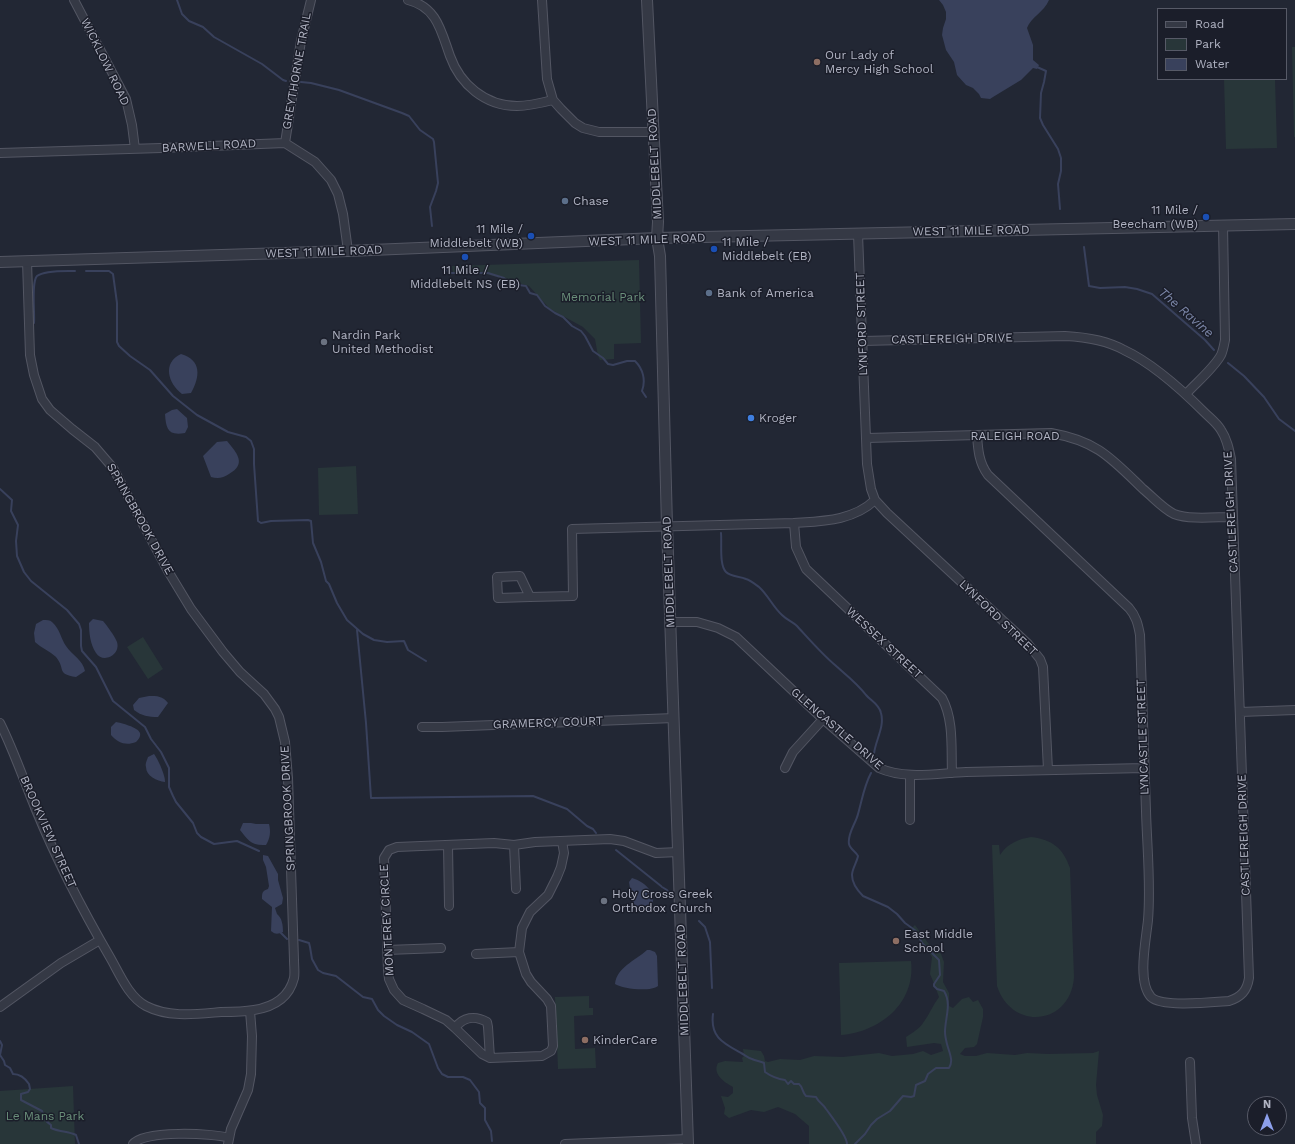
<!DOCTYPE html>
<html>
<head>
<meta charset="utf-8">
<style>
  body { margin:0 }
  #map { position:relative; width:1295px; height:1144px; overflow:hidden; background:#222734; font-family:"Work Sans",sans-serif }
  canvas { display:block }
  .legend { position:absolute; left:1157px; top:8px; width:130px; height:72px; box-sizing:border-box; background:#1b1e2a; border:1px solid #575a67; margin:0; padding:5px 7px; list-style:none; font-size:12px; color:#b0b3c2 }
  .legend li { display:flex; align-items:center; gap:8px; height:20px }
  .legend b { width:20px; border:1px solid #575a67 }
  .north { position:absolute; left:1247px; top:1096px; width:40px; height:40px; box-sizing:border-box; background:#1b1e2a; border:1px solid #575a67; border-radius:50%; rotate:0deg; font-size:11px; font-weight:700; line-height:16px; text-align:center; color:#b0b3c2 }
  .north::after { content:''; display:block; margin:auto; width:14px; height:18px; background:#8c9feb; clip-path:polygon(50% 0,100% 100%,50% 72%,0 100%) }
</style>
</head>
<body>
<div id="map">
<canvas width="1295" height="1144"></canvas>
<ul class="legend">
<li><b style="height:5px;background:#353945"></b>Road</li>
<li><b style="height:11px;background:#283639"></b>Park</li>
<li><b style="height:11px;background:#39415c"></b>Water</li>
</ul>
<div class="north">N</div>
</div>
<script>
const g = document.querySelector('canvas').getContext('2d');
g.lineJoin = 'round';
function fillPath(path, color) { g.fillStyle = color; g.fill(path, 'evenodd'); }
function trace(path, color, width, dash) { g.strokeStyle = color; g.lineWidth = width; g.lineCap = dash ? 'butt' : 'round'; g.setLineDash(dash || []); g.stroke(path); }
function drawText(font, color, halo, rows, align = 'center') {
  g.font = font + ' "Work Sans",sans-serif'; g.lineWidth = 3; g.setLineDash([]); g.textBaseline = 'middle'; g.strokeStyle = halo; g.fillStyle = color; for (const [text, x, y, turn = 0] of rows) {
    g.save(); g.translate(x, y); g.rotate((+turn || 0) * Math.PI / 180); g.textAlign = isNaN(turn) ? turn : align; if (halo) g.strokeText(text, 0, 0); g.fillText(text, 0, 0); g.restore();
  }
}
const green = new Path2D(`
  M1292,47h3v90h-1z
  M1224,79h51l2,69 -51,1z
  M639,260l2,83 -27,1v15l-14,1 -2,-4 -3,-17 -12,-12 -33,-18 -21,-23 -43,-12h-33l-1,-8z
  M356,466l2,48 -39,1 -1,-47z
  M143,637l20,32 -15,10 -21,-32z
  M1031,837c22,3 32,11 39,31l4,109c-3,48 -62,55 -77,9l-5,-141h7l1,10c7,-11 18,-16 31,-18z
  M915,925l13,18 13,11 3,8 -1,20 6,11v13l4,2 9,-9 7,-2 4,5 5,-2 5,9v8l-6,27 -3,3 -9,1 -5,6 5,2h11l11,-3 28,2 12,-2 21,1 45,-1 6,-2 -3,34 1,10 6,20 -1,11 -6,6v12h-287v-18l-14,-12 -17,-7 -14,5 -13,-2 -22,8 -5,-4 1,-6 -4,-12 7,1 5,-4v-6c-9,-5 -21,-13 -15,-24l7,-2 18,1 -1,-4 2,-2 -1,-7 18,2 3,5 1,5 3,1 12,-3 20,1 14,-4 29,1 36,-4 13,3 21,-2 10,-3 8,4 12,-4 -2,-7 -7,-1 -27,4 -1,-10c6,-4 13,-8 17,-14 6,-8 10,-18 16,-26l-6,-16 -3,-7 2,-17 -21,-28z
  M911,961c5,42 -31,71 -70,74l-2,-72z
  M589,996v12h4v7l-19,1 1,33 20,-1 1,20 -38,1 -3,-72z
  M73,1086l2,58h-75v-53z`);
const water = new Path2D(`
  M939,0h110c-5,12 -18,17 -22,28l6,17v15l6,5 -2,4 -4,-1 -12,12 -28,17 -3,2 -9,-1 -2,-4 -6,-6 -7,-3 -9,-10 -3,-13 -8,-12 -4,-15 1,-7 3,-9v-7l-3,-7z
  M181,354c21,6 19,23 10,39l-9,1c-14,-11 -20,-31 -1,-40z
  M177,409l10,9 1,9 -3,6c-17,3 -19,-4 -20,-19l7,-4z
  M227,441c10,12 20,23 2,33 -6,4 -11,5 -18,3l-8,-21 14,-14z
  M93,619l10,2c5,6 11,14 14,21 4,13 -14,22 -21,11 -6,-9 -7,-21 -7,-30z
  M43,620c4,0 7,0 9,2 8,7 9,17 14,24 6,9 17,14 19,25l-9,6c-20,-3 -10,-8 -20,-20 -6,-6 -15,-9 -21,-15l-1,-9 2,-9z
  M149,696c8,0 14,0 19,7l-10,14c-10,0 -16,-1 -24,-7l-1,-5 6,-7z
  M116,722c5,1 22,5 24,11 1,4 -2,7 -4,9 -10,4 -18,1 -25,-7v-8z
  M154,754c4,5 12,23 11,28 -8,-1 -19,-6 -19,-15 -1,-3 1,-7 2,-10z
  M243,823h8l5,1h13c2,8 1,14 -3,21 -15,1 -18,-5 -26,-15z
  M263,855l5,1 10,18v6l5,18 -1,6 -7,4 2,6c5,4 6,11 6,18 -5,2 -7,3 -12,-1l1,-24 -10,-8c0,-6 0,-8 6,-10l1,-3 -3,-19 -3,-7z
  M632,878c15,4 29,20 16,34l-10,-2 -6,-9 -3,-19z
  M647,950h3l5,2 2,4 1,30c-7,6 -36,3 -43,-2 2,-17 20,-23 32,-34z`);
const stream = new Path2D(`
  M177,0l5,14 7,7 14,6 11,10 48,27 21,16 3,1
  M1037,67l9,4 -2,11 -3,11 -1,25 3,7 15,24 3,9v13l-3,13 2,25
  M301,82l10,1 28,7 63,23 7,3 11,14 13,9 1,3 4,41 -2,8 -6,16 2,19
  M1084,247l5,39 11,2 25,-1 12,2 15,5 53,46 9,10
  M445,268l4,5h39l16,5 8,6 14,2 4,7 7,2 8,11 10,7 8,4 9,9 9,5 4,5 8,15 10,7 5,6 5,1 14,-4h8c8,8 11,19 7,30l4,6
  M86,271h23l4,3 4,29v39l2,4 11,10 20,14 23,26 24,19 31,17 18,5 5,4 3,8v15l4,57 3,2 10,-2 37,-1 3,1 2,22 8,19 5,19 3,3 8,19 10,17 16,14 11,6 13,2 17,-1 4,9 18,11
  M34,323c1,-9 -3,-41 3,-47 8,-6 28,-5 38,-5
  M1228,363l16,13 20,21 15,22 16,12
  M0,489l12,11 -1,11 7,14 -2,16 1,15 7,16 7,9 36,29 12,14 2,6v16l1,5 14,16 17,34 32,26 6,12 10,13 8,16v19l4,9 3,6 17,21 4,10 4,4 13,7 23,-3 22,10
  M721,533c1,10 -2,32 5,39 5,5 14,4 20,7 4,1 9,5 13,8 9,8 14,20 23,28 5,5 11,7 15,11 12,13 24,27 38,39 10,9 22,18 31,30 5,6 13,9 15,18 4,14 -6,28 -7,41
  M357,630l9,93 5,75 162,-2 34,13 20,17 6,3 3,4
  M616,850l45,36
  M662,887l5,3 2,4
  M699,921l6,6 5,15 2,46
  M280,932l7,7
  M299,940l10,3 1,4 2,12 6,11 5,3 13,3 27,21 9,2 6,11 6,6 13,9 15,7 17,12 9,24 4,6 6,3h15l7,3 9,12 1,11 5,5v12l6,11 1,10
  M713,1014c-3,23 10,29 28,39 4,2 7,5 11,6 4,2 8,2 12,4l1,9c7,5 12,7 20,8l3,4 3,-3 3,3h5c4,3 3,8 7,12l10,1c3,6 7,7 10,12 5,7 21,27 21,35
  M0,1041l2,4 -2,10 4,6 1,4 5,3 3,6c7,0 12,4 16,10l1,5 -2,3 -7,2v6l21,11c2,7 3,10 9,14v3c8,4 17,3 25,7l3,9
  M855,1144l10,-10 6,-9 6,-6 13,-8 13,-15 8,1 3,-1 2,-11 9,-4 3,-7 8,-6h13c5,-7 0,-16 -2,-24 -1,-4 -2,-8 -2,-12 0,-14 7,-28 -1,-41l-7,-2 -3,-3v-2l6,-9 -1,-15 -17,-17 -6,-12 -11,-8 -8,-9 -9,-7 -25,-11c-5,-5 -11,-13 -11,-21 0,-6 5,-13 6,-19 -2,-4 -8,-7 -9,-12 -2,-10 7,-21 9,-30 4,-14 6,-28 13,-41`);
const minor = new Path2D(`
  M74,0l52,99 6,26 3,24
  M408,0c29,7 33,31 42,56 10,28 35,50 67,50 12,0 24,-3 36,-6
  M542,0l5,79 6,21 8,9 14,14 8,5 16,4h55
  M285,143l16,-102 10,-41
  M0,153l161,-5 124,-5 30,19 16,18 7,14 5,20 5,37
  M858,234l9,230 4,25 4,11 12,13 141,131 12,15 3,8 5,103
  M863,341l202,-5c20,1 41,4 59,14 28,13 59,41 80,62 6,6 13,11 17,18 6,9 8,19 10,29l18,519c-2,13 -8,19 -20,23 -15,1 -67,7 -78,-4 -14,-15 -5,-57 -3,-77 3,-36 -1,-73 -2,-109 -2,-59 -4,-117 -6,-176 -2,-11 -4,-19 -11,-27l-141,-133c-9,-12 -10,-25 -11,-40
  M1186,394c10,-11 28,-26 35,-39 2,-4 3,-10 4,-15l-2,-115
  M867,438l184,-5c46,8 60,25 92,56 10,8 19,19 31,25 16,6 41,3 58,3
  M794,523l2,24 10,22 136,129c12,22 9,50 10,75
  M530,597l-32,1 -1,-21 23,-1 10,21 43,-1 -1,-67 222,-6c28,-2 59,-2 81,-23
  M671,622h26l21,6 18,9 87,82 56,49c27,12 59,5 87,4 60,-1 119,-3 178,-4
  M1240,712l55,-2
  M0,723c14,28 24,58 36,87 21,51 47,101 75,149 9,16 18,38 35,47 23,12 51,8 75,6 11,0 22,0 33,-2 19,-3 35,-12 40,-32 1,-5 0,-12 0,-18l-6,-182 -3,-36 -6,-25 -4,-8 -11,-15 -24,-22 -17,-20 -32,-43 -23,-38 -55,-103 -18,-21 -23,-18 -22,-19 -8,-11 -8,-24 -4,-20 -3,-94
  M422,727h20l232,-9
  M785,768l8,-16 30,-33
  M910,820v-45
  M562,841l2,12 -3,14 -4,10 -9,18 -18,17 -8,16 -3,24 7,22 5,8 16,17 4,7 2,40 -2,5 -9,5 -52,2 -8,-4 -27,-26 -9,-8 -23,-11 -20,-9 -9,-10 -5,-11 -1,-9 -4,-112 5,-8 8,-3 97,-4 20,2 21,-3 75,-3 14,2 32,12 23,-1
  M448,845l1,61
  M514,845l2,44
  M387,950l54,-2
  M476,954l43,-2
  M0,1007l61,-44 39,-23
  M455,1028c8,-11 20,-13 32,-6l1,5 2,31
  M1190,1062l2,56 4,26
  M133,1144c10,-14 80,-11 96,-6
  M228,1144l3,-15 17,-39 3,-16 1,-38 -2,-25
  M565,1144l123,-5`);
const tertiary = new Path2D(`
  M647,0l11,222 -1,16 3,18 7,270 21,618
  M0,262l348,-11 309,-13 638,-14`);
const markers = [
  [817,62,4,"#8d6e63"],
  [565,201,4,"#5c6f8a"],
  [1206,217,4,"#1a4fb4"],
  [531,236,4,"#1a4fb4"],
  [714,249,4,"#1a4fb4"],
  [465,257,4,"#1a4fb4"],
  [709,293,4,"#5c6f8a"],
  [324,342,4,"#6b7280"],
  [751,418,4,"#3f7fe0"],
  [604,901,4,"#6b7280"],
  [896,941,4,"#8d6e63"],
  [585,1040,4,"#8d6e63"]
];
const poiNames = [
  ["Our Lady of",825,55],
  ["Mercy High School",825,69],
  ["Chase",573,201],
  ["11 Mile /",1198,210,"right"],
  ["Beecham (WB)",1198,224,"right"],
  ["11 Mile /",523,229,"right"],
  ["Middlebelt (WB)",523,243,"right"],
  ["11 Mile /",722,242],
  ["Middlebelt (EB)",722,256],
  ["11 Mile /",465,270,"center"],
  ["Middlebelt NS (EB)",465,284,"center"],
  ["Bank of America",717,293],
  ["Nardin Park",332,335],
  ["United Methodist",332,349],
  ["Kroger",759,418],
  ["Holy Cross Greek",612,894],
  ["Orthodox Church",612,908],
  ["East Middle",904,934],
  ["School",904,948],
  ["KinderCare",593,1040]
];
const streetNames = [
  ["WICKLOW ROAD",105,62,64],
  ["GREYTHORNE TRAIL",297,71,-80],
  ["BARWELL ROAD",209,146,-3],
  ["MIDDLEBELT ROAD",655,164,-93],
  ["WEST 11 MILE ROAD",971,231,-1],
  ["WEST 11 MILE ROAD",647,240,-2],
  ["WEST 11 MILE ROAD",324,252,-2],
  ["LYNFORD STREET",862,324,-92],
  ["CASTLEREIGH DRIVE",952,339,-1],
  ["RALEIGH ROAD",1015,436],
  ["CASTLEREIGH DRIVE",1231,512,-93],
  ["SPRINGBROOK DRIVE",140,519,61],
  ["MIDDLEBELT ROAD",669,572,-92],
  ["LYNFORD STREET",998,618,44],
  ["WESSEX STREET",884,643,43],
  ["GRAMERCY COURT",548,723,-2],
  ["GLENCASTLE DRIVE",837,729,41],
  ["LYNCASTLE STREET",1143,737,-92],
  ["SPRINGBROOK DRIVE",288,808,-93],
  ["BROOKVIEW STREET",48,832,66],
  ["CASTLEREIGH DRIVE",1244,835,-92],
  ["MONTEREY CIRCLE",387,920,-93],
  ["MIDDLEBELT ROAD",683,980,-92]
];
const parkNames = [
  ["Memorial Park",603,297],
  ["Le Mans Park",45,1116]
];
const waterNames = [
  ["The Ravine",1186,313,41]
];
fillPath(green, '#283639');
fillPath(water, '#39415c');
trace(stream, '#39415c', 2);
trace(minor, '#535663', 10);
trace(tertiary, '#535663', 12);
trace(minor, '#353945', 8);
trace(tertiary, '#353945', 10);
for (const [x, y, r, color] of markers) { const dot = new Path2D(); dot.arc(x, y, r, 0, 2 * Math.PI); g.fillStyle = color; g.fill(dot); trace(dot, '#1b1e2a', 1.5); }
drawText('12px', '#b0b3c2', '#1b1e2a', poiNames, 'left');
drawText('12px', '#b0b3c2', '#1b1e2a', streetNames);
drawText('12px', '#6a8f7a', '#1b1e2a', parkNames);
drawText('italic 13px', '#7b86a7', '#1b1e2a', waterNames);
</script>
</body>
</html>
